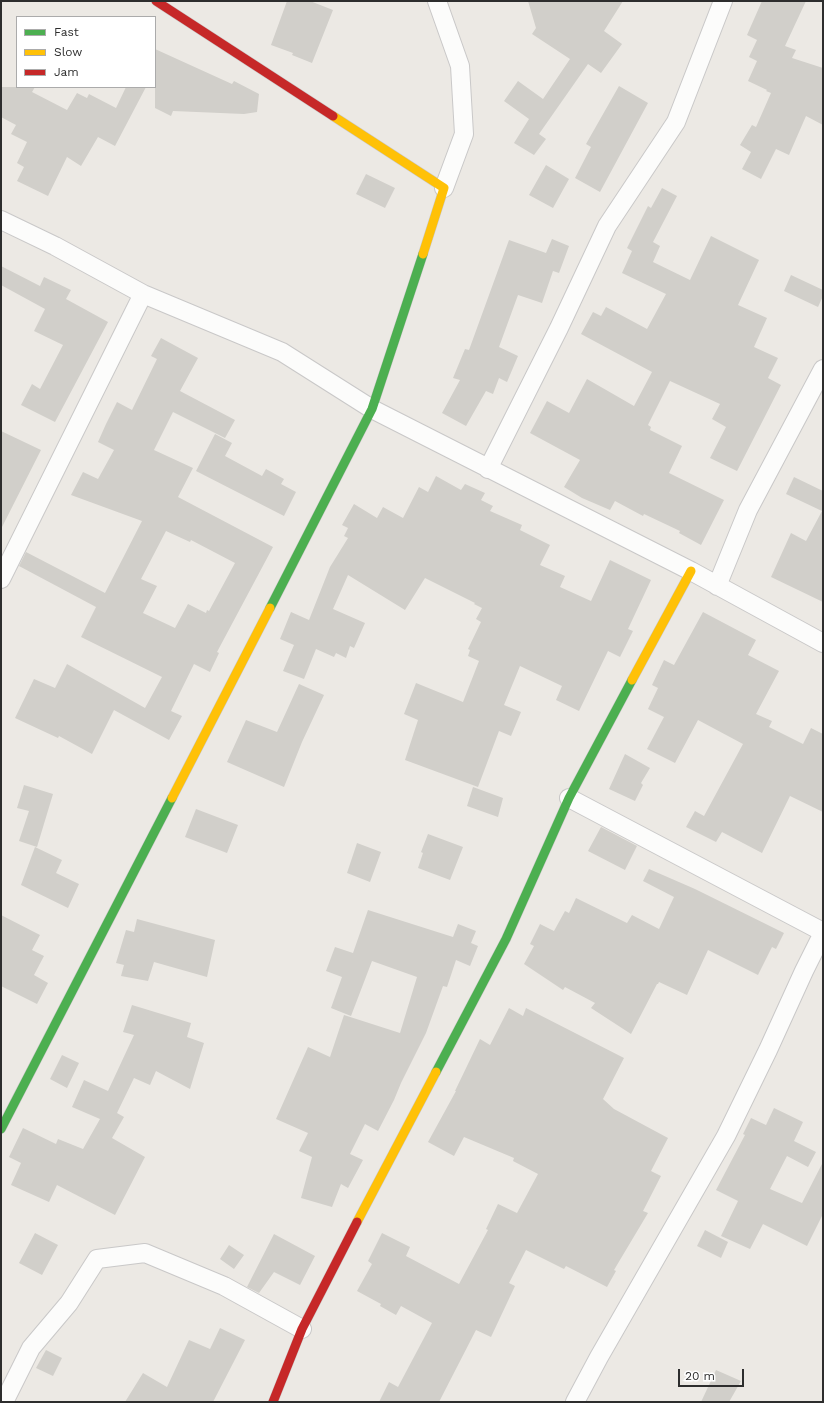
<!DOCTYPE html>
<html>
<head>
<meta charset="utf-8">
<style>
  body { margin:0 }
  #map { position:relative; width:824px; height:1403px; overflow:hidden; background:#ece9e4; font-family:"Work Sans",sans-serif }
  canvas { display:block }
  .frame { position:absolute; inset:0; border:2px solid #2d2d2d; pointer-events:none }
  .legend { position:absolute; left:16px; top:16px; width:140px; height:72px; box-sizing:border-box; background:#fff; border:1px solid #ababab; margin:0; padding:5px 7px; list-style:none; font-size:12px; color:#2d2d2d }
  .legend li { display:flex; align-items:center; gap:8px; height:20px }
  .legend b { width:20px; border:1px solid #ababab }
  .scale { position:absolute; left:678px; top:1369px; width:66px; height:18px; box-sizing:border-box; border:2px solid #2d2d2d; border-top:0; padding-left:5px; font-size:12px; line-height:14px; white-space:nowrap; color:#2d2d2d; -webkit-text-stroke:3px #fff; paint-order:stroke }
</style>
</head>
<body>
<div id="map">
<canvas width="824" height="1403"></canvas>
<div class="frame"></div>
<ul class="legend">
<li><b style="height:5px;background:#4caf50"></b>Fast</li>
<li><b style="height:5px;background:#ffc107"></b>Slow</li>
<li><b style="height:5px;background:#c62828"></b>Jam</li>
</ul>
<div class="scale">20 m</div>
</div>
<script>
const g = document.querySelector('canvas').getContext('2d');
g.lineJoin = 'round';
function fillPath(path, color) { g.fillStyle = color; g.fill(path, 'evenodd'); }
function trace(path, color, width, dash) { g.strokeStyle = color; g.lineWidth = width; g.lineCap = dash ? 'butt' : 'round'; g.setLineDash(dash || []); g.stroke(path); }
const building = new Path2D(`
  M287,1h23l23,9 -21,53 -20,-8 1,-2 -22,-8z
  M528,1h95l-19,30 18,13 -21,29 -13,-9 -49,70 7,5 -12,16 -20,-12 15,-24 -25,-18 14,-20 25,18 27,-40 -38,-25 4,-6z
  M762,1h44l-21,45 11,4 -4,8 31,10v57l-17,-9 -17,39 -13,-6 -15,30 -19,-10 9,-17 -11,-7 12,-20 4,2 15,-34 -5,-2 1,-1 -19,-9 9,-20 -8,-4 8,-17 -10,-5z
  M155,49l77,35 2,-3 25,13 -2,18 -13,2 -71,-3 -2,5 -16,-8z
  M619,86l29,17 -48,89 -25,-14 16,-31 -5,-3z
  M1,87h34l-3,5 35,18 10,-17 10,5 2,-4 27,14 10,-21h20l-31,59 -17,-9 -17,29 -14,-9 -19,39 -31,-15 7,-14 -7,-4 10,-21 -16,-8 5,-9 -15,-8z
  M546,165l23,14 -16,29 -24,-13z
  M366,174l29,14 -10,20 -29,-14z
  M662,188l15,8 -24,46 7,4 -7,16 37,18 21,-44 48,24 -21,45 29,13 -13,29 24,11 -10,20 13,7 -44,86 -27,-13 16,-31 -14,-8 8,-15 -50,-23 -22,44 3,2 -1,3 32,16 -13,27 55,27 -23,45 -22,-12 1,-2 -36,-17 -1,2 -28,-15 -5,9 -28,-12 -18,-11 16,-27 -50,-27 17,-32 22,12 18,-34 47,27 18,-34 -71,-38 12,-22 8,4 5,-9 41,22 19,-35 -44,-21 10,-22 -5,-3 21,-42 3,2z
  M552,239l17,7 -10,27 -6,-2 -11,32 -24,-8 -19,52 19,9 -11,26 -8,-4 -6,16 -7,-3 -20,35 -24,-13 18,-33 -7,-2 12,-29 4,1 40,-110 37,13z
  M1,266l39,20 4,-9 27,13 -5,9 42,23 -53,100 -34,-17 11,-21 8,5 23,-44 -29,-14 11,-22 -44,-24z
  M791,275l32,15v6l-5,11 -34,-16z
  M161,338l37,20 -18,33 55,29 -10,18 -52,-26 -19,38 39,18 -15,29 95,50 -56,105 2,1 -9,19 -16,-8 -23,47 11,5 -13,24 -55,-30 -22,44 -33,-18 -1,2 -43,-20 19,-39 21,9 12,-24 78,44 17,-31 -81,-40 15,-30 -77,-41 7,-14 79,41 37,-72 -71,-26 12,-23 15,7 16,-29 -16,-8 8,-18 11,-22 15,8 25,-51 -6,-3zM166,531l24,11 1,-2 44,23 -26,48 -2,-1 -1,3 -18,-9 -13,24 -32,-15 14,-27 -16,-7z
  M1,431l40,19 -40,79z
  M215,434l17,9 -7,13 37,20 4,-7 18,10 -3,5 15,8 -12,24 -88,-45z
  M436,476l25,14 4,-6 20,9 -4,7 12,6 -3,5 32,14 -2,5 30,15 -10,20 25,11 -5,11 31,14 19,-41 41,20 -23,49 5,2 -13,26 -12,-6 -29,60 -23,-11 6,-14 -42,-20 -16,39 17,7 -10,24 -12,-5 -21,56 -73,-27 13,-40 -14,-6 12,-31 47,19 16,-41 -11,-5 2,-6 -2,-1 13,-27 -5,-3 6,-11 -8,-4 1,-1 -50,-25 -20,32 -57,-35 -15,34 32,14 -11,25 -4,-2 -4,12 -10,-5 -2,4 -18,-8 -12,30 -21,-8 11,-26 -14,-6 11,-27 18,8 21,-53 18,-29 -4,-2 4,-8 -6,-3 12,-21 23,14 6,-11 20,11 16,-31 9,5z
  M794,477l29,14v111l-52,-25 20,-44 15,8 16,-30 -36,-17z
  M703,612l53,28 -8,15 31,16 -23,43 16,7 -3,6 34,17 8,-16 12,6v78l-33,-16 -28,57 -40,-21 -6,10 -30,-15 9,-16 9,5 39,-72 -45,-24 -23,43 -28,-14 17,-32 -16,-8 10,-21 -6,-3 12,-25 10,5z
  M299,684l25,11 -22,47 -18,45 -57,-25 19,-42 31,12z
  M625,754l25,14 -9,15 2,2 -8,16 -26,-12z
  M24,785l29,9 -16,53 -18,-6 10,-30 -12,-3z
  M473,787l30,11 -5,19 -31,-11z
  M196,809l42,16 -11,28 -42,-16z
  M601,827l36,19 -12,24 -37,-19z
  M428,834l35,13 -13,33 -32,-12 5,-15 -2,-1z
  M357,843l24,9 -11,30 -23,-9z
  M35,847l27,13 -6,13 23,11 -11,24 -47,-23z
  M649,869l46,20 89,44 -8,16 -4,-2 -14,28 -50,-25 -21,45 -28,-13 -1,2h-1l-26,50 -40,-26 4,-5 -30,-16 -2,3 -39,-26 10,-18 -4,-2 10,-20 14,7 11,-20 4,2 7,-15 51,25 5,-8 27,14 15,-32 -31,-16z
  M368,910l85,27 5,-13 18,7 -5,12 7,3 -8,20 -14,-6 -9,27 -4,-1 -17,47 -25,50 -7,17 -16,31 -13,-7 -15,30 13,6 -15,28 -7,-4 -9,23 -31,-9 11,-41 -13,-6 9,-18 -32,-14 32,-72 22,10 14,-42 56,18 17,-56 -45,-16 -21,55 -20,-8 11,-31 -16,-6 9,-24 18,6z
  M1,915l39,20 -8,15 12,6 -10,19 14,8 -11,21 -36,-18z
  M137,919l78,21 -8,37 -53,-15 -6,19 -27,-5 3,-11 -8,-2 10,-33 8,2z
  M132,1005l59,18 -4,14 17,6 -14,46 -34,-18 -6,14 -16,-7 -17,35 7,4 -12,21 33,19 -30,58 -58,-30 -8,17 -38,-17 10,-22 -12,-6 14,-29 33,16 2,-5 25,10 17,-30 -28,-12 12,-27 24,11 26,-56 -11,-3z
  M509,1008l14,8 3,-8 98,50 -21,41 11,10 54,29 -17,33 10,5 -18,35 5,2 -34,57 2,1 -9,16 -41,-21 -2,3 -38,-19 -17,33 6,3 -24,51 -15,-7 -37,72h-60l10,-20 9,5 34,-64 -31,-17 -5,9 -16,-9 1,-2 -24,-13 15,-27 -4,-3 14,-28 28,14 -4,9 53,28 29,-54 -2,-1 12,-25 19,9 21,-39 -25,-13 1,-3 -50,-21 -10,19 -26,-14 28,-51h-1l25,-52 10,6z
  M62,1055l17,8 -12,25 -17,-9z
  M774,1108l29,14 -9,19 22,11 -8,15 -21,-11 -17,33 32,14 21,-41v52l-16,32 -44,-22 -13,25 -29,-13 17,-35 -22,-11 29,-55 -2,-1 8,-16 15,7z
  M705,1230l23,12 -7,16 -24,-12z
  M35,1233l23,12 -16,30 -23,-12z
  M274,1234l41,22 -15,29 -26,-13 -15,21 -12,-6z
  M229,1245l15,10 -10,14 -14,-10z
  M220,1328l25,12 -32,62h-88l18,-29 24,14 22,-47 21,9z
  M46,1350l16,8 -9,18 -17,-8z
  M716,1370l25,11 -12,21h-28z`);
const street = new Path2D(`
  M437,1l23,65 4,68 -20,54
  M1,220l54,26 88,48 139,58 90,57 319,162 132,72
  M488,469l71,-141 48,-102 69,-104 47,-121
  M1,579l142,-285
  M717,586l31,-76 75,-141
  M569,798l254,134
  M4,1402l27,-54 38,-45 28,-44 48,-6 79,33 78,43
  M575,1402l24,-45 127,-221 42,-86 36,-79 19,-38`);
const fast = new Path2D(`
  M270,608l102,-199 51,-155
  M436,1072l70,-133 63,-141 63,-118
  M1,1129l171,-331`);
const slow = new Path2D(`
  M333,116l111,72 -21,66
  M632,680l59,-109
  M172,798l98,-190
  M357,1222l79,-150`);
const jam = new Path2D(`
  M156,1l177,115
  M273,1402l29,-73 55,-107`);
fillPath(building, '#d1cfca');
trace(street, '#c9c8c8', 20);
trace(fast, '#c9c8c8', 10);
trace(slow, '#c9c8c8', 10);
trace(jam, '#c9c8c8', 10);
trace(street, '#fcfcfb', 18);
trace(fast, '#4caf50', 9);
trace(slow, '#ffc107', 9);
trace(jam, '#c62828', 9);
</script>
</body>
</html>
